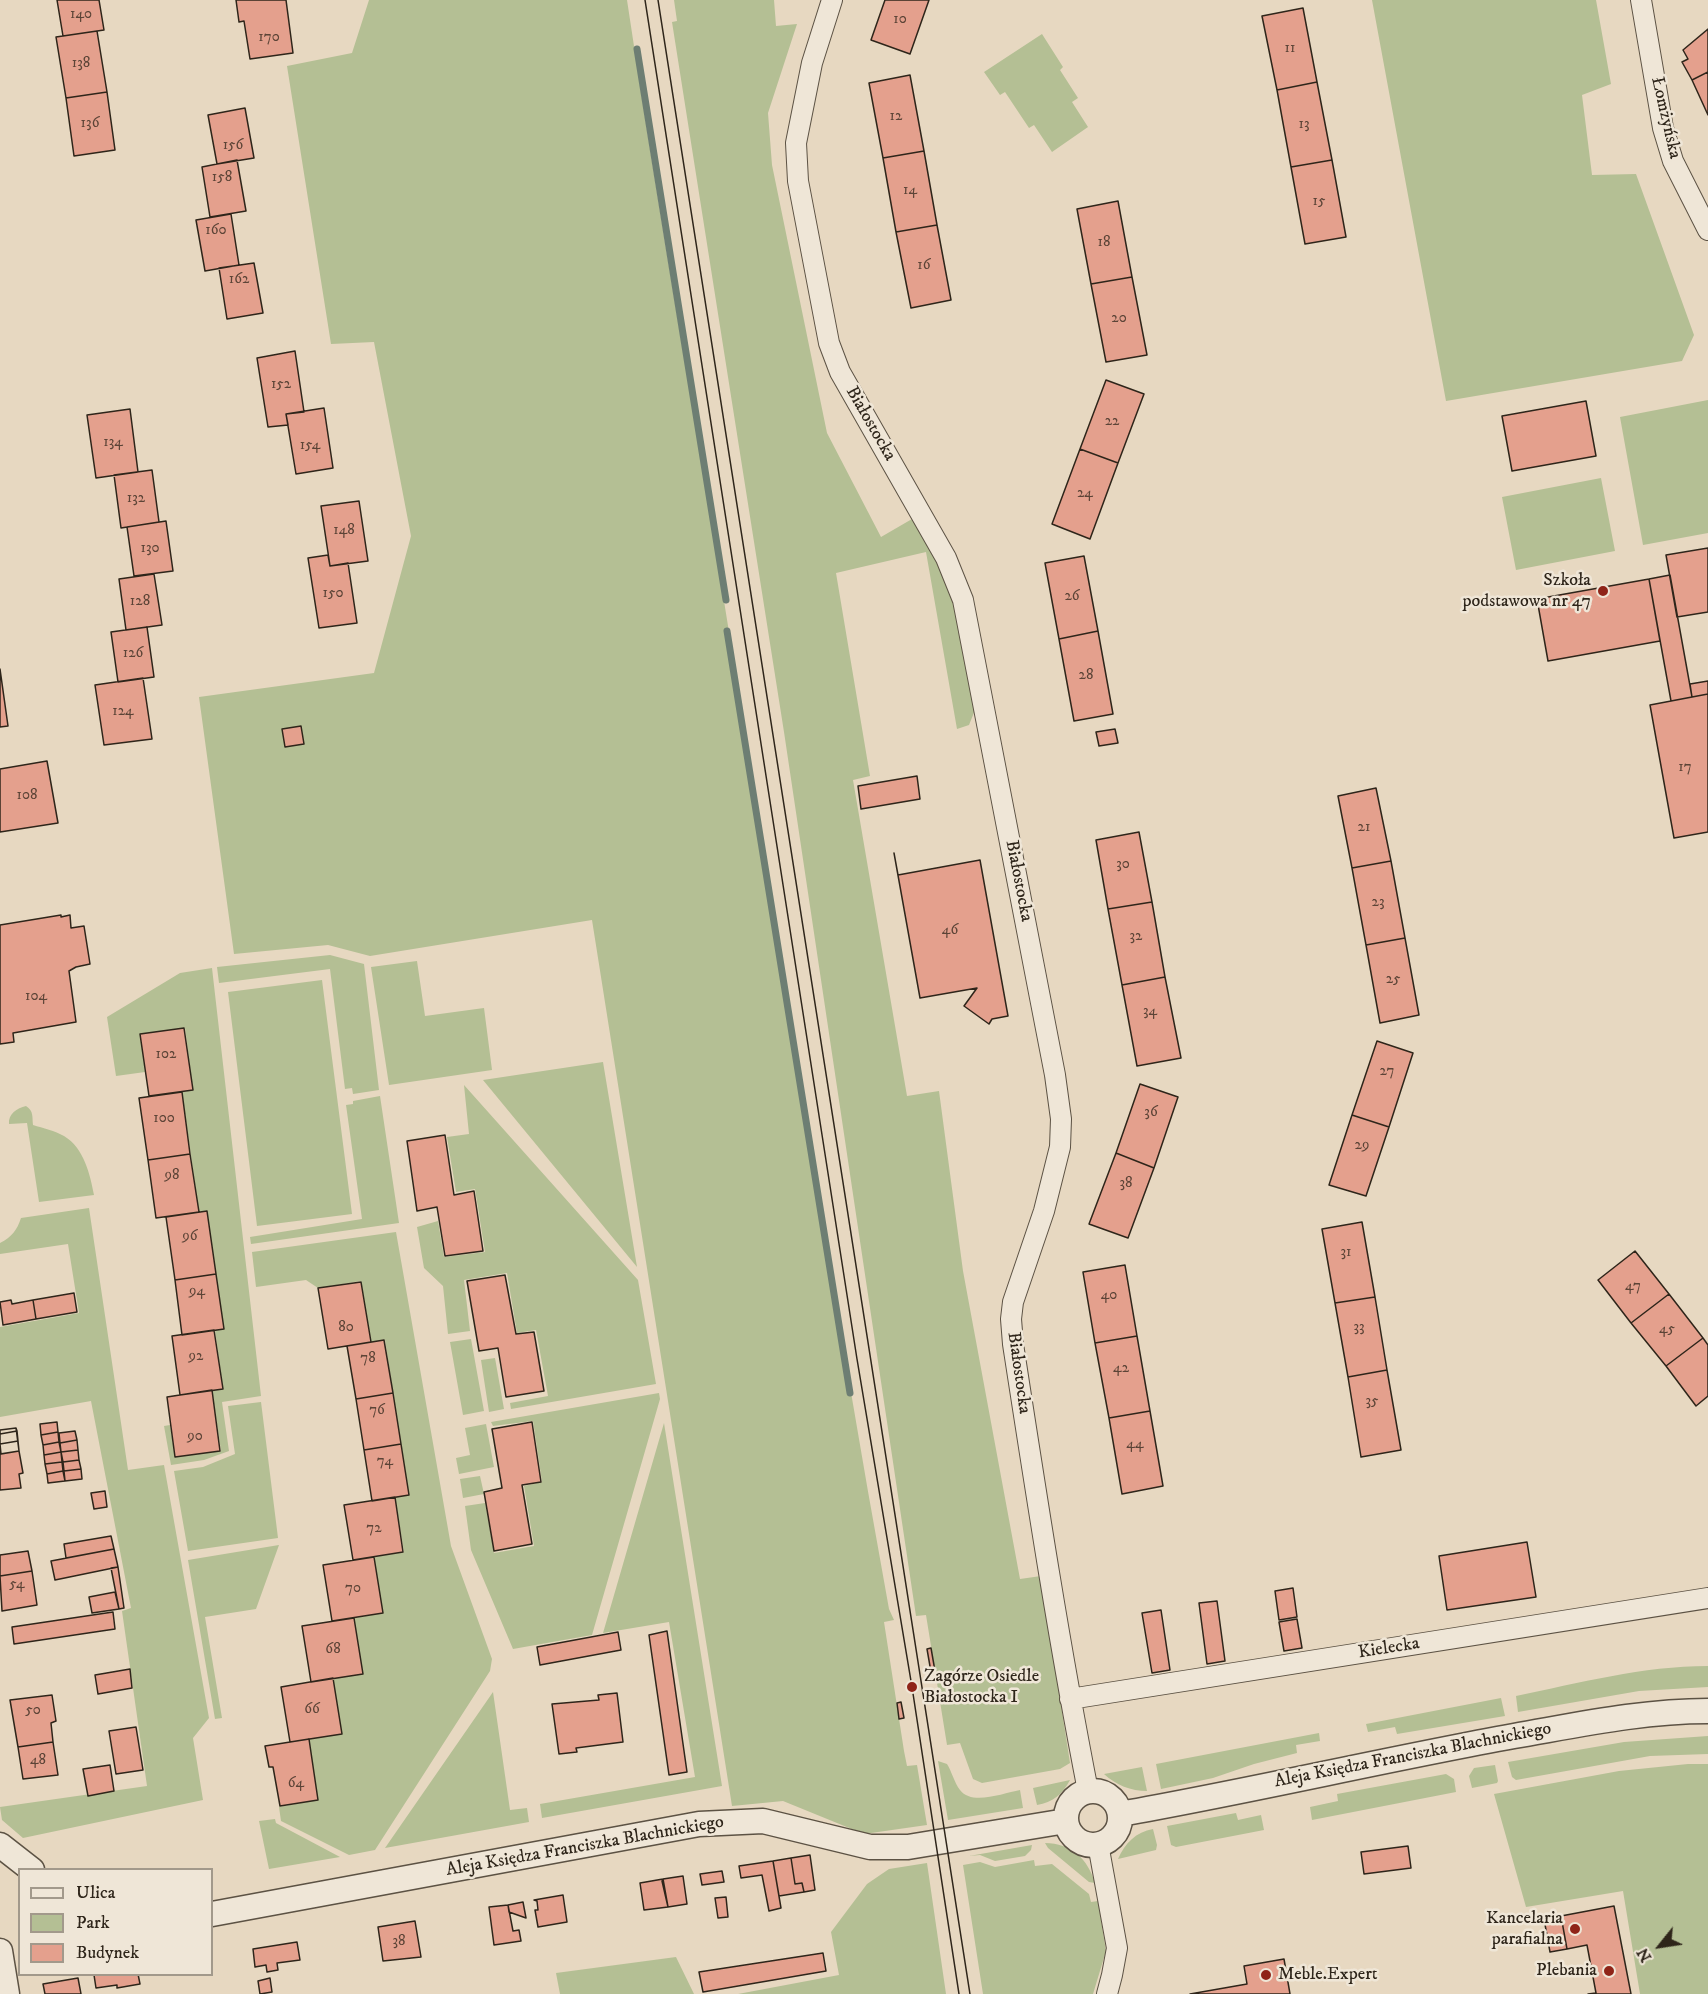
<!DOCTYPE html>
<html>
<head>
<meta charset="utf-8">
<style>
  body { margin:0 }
  #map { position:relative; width:1708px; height:1994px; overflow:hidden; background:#e7d8c1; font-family:"IM FELL DW Pica",serif }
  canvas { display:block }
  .legend { position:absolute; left:18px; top:1868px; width:195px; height:108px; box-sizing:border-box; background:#efe6d7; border:2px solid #a2998b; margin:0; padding:8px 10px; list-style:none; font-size:18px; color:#2e251a }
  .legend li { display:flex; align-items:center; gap:12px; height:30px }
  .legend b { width:30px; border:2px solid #a2998b }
  .north { position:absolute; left:1630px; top:1916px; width:60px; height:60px; -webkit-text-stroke:4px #efe6d7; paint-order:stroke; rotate:240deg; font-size:16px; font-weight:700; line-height:24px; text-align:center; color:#2e251a }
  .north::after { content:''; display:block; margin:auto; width:21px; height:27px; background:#2e251a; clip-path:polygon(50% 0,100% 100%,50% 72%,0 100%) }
</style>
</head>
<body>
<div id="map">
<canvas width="1708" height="1994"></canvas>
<ul class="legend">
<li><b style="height:8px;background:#efe6d7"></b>Ulica</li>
<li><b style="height:16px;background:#b4bf94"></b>Park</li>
<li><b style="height:16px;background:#e4a08d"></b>Budynek</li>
</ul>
<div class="north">N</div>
</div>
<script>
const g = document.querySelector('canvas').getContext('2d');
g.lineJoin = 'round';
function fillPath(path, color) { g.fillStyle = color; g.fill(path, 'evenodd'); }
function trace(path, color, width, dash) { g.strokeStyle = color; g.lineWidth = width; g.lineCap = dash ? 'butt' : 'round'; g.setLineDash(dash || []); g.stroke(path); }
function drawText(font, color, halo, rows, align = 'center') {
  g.font = font + ' "IM FELL DW Pica",serif'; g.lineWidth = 5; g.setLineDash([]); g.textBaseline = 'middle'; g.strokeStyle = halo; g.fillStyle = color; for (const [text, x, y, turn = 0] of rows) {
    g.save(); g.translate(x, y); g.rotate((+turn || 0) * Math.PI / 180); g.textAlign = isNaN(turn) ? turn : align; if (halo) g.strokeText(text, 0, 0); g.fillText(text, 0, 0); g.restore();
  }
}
const green = new Path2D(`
  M369,0h258c33,222 72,442 107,663 50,316 98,632 155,946l5,11 -10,2 20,129 3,15 10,-1 10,60 -63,9 -81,-33 -51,5 -140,-886 -222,36 -42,-11 -94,9 -35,-257 175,-24 37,-137 -37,-194 -43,2 -44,-278 65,-13z
  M674,0h100l2,26 21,-2 -29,89 4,52 55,268 54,104 31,-18 26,39 16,38 21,114 -6,15 -12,4 -31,-177 -90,21 34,203 -17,4 54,316 32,-5 24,180 57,308 21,-3 29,187 -10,6 -78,14 -9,-4 -13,-36 -13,2 -21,-130 -10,1 -132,-884 -112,-710 5,-1z
  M1372,0h224l15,84 -29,11 10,80 44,-1 58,161 -12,26 -236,40z
  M1042,34l21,33 -3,3 18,28 -6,4 16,25 -36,25 -18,-27 -5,3 -24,-36 -5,3 -16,-23z
  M1708,400v133l-65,12 -23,-128z
  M1601,478l14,73 -99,19 -14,-73z
  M330,955l34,9 15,126 -26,4 -1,-6 -7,1 -15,-120 -111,14 -2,-16z
  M417,961l8,55 59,-8 8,62 -103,15 -18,-118z
  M212,968l49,428 -39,6 7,49 -25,9 -33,5 -7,-39 6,-1 5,32 46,-6 -9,-61 11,-1 -8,-59 9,-1 -17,-118 -8,1 -17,-120 11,-2 -8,-62 -45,6 5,38 -29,4 -9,-59 73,-44z
  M322,980l30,234 -95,12 -29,-234z
  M603,1062l34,205 -154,-187z
  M464,1085l174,195 18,104 -145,25 -1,-6 38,-7 -12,-66 -19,3 -10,-60 -43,7 6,51 -22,3 -5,-48 -19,-18 -7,-41 21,-6 6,36 41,-5 -10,-63 -19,3 -9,-55 22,-3z
  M380,1096l19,127 -148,21 -1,-7 112,-18 -16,-114 7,-1v-3z
  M26,1106c8,5 6,11 7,19 10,3 22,6 31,11 20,12 26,38 30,59l-55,7 -12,-79 -18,1c-1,-10 8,-16 17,-18z
  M89,1208l39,262 36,-5 45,253 -16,20 10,62 -180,38 -21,-18 -2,-13 147,-21 -25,-175 9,-3 -40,-207 -91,16v-90l79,-14 -11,-69 -68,10v-11c12,-6 17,-13 21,-25z
  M396,1232l55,314 41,113 -2,12 -115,179 -26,5 -68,-34 -2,-14 39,-7 -9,-61 33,-5 -9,-56 30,-4 -9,-56 29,-5 -9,-56 30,-5 -9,-55 14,-3 -24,-154 -14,2 -10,-61 -43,7 -12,-8 -50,7 -4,-35z
  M471,1339l13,72 -21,4 -13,-73z
  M495,1358l9,51 -15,3 -8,-52z
  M659,1393l1,6 -68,236 -79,14 -42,-99 -6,-44 20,-3 9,50 40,-7 -10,-60 18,-4 -9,-61 -40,5 -2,-4z
  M261,1402l17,136 -90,13 -14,-80 29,-4 32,-13 -7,-48z
  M664,1423l58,363 -180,32 -2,-14 155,-27 -26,-155 -66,11z
  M486,1424l8,43 -35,7 -3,-16 14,-3 -5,-27z
  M480,1476l4,18 -21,4 -3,-19z
  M279,1545l-23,64 -51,8 17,101 -7,1 -27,-159z
  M1708,1666v21l-69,4 -121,21 -2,-16c63,-13 127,-30 192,-30z
  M493,1692l17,118 17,-2 2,14 -144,26z
  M1501,1698l4,18 -108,18 -2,-7 -27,5 -2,-8z
  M1319,1733l1,8 -24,4 1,8 -43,11 -41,14 -52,11 -5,-25z
  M1708,1736v18l-58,2 -134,24 -4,-3 -4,-15 116,-20z
  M938,1761l9,3c5,8 7,18 13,26 12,16 43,3 60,0l3,18 -75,12z
  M1688,1764h20v230h-68l-17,-103 -97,16 -32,-113 125,-23z
  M1495,1765l3,16 -1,2 -25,5 -3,-12 5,-8z
  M1142,1767l5,24c-16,0 -31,-6 -43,-17z
  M1446,1774l8,5 2,13 -144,28 -2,-13 28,-6 -1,-7z
  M1070,1780c-8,15 -17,22 -33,25l-4,-17z
  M1236,1813l2,7 23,-5 3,15 -88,17 -5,-2 -4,-19z
  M275,1819l1,4 64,34 -71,12 -10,-48z
  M1153,1829l4,16 -1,5 -38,9c7,-16 18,-27 35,-30z
  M1045,1843c26,0 43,16 50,40l-6,-1 -41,-34z
  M1032,1845l-1,5 -6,6 -30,5 -15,-6 -11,1z
  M1034,1860l1,6 17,-2 37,30 2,8 7,-1 8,50 -13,43h-110l-20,-129 17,-3 15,5z
  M927,1863l19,131h-208l101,-19 -8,-43 36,-48 22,-15z
  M676,1957l18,37h-134l-4,-21z`);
const stream = new Path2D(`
  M637,49l89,551
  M727,631l123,762`);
const building = new Path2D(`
  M57,0h42l5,30 -41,6z
  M236,0h50l7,53 -43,6 -6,-38 -5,1z
  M885,0h44l-19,54 -39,-14z
  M1303,8l14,74 -40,8 -15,-74z
  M1708,29v43l-16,8 -10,-18 6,-3 -5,-9z
  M97,31l10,61 -41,6 -10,-61z
  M1708,72v43l-16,-35z
  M910,75l14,76 -41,7 -14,-75z
  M1317,82l15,78 -41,7 -14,-77z
  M107,92l8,58 -41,6 -8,-58z
  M245,108l9,50 -37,6 -9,-49z
  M924,151l13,74 -41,7 -13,-74z
  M237,160l9,51 -36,6 -8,-50z
  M1332,160l14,77 -41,7 -14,-77z
  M1118,201l14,76 -41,7 -14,-75z
  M231,214l8,51 -34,6 -9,-51z
  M937,225l14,75 -40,8 -15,-76z
  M254,263l9,50 -36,6 -8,-51z
  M1132,277l15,78 -41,7 -15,-78z
  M295,351l9,61 -18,2 2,11 -20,2 -11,-69z
  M1106,380l38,14 -26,69 -38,-14z
  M1586,401l10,55 -84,15 -10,-55z
  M324,408l9,60 -37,6 -10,-60z
  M130,409l8,63 -42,6 -9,-63z
  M1080,449l38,14 -28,76 -38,-15z
  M152,470l7,52 -38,6 -7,-53z
  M359,501l9,60 -38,5 -9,-60z
  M166,521l7,50 -39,5 -7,-49z
  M1708,548v64l-31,5 -11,-62z
  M328,555l2,11 18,-3 9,60 -38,5 -11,-70z
  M1084,556l14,75 -39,8 -14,-76z
  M154,574l8,51 -36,5 -7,-51z
  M1670,575l22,122 -21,4 -22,-122z
  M1649,579l11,62 -112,20 -11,-62z
  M147,627l7,50 -36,5 -7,-50z
  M1098,631l15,83 -39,7 -15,-82z
  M0,669l8,57 -8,1z
  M143,678l9,61 -48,6 -9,-60z
  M1708,681v13l-16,3 -2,-13z
  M1708,694v138l-34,6 -24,-133z
  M301,726l3,18 -19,3 -3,-18z
  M1115,729l3,14 -19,3 -3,-14z
  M47,761l11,62 -58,9v-63z
  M917,776l3,23 -59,10 -3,-23z
  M1376,788l15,73 -39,7 -14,-72z
  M1139,832l13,70 -44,7 -12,-69z
  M894,853l4,22 82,-15 28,156 -16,3 -3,5 -25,-18 13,-18 -57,10z
  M1391,861l14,77 -39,7 -14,-77z
  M1152,902l13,75 -43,8 -14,-76z
  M61,915v2l9,-2 1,13 13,-2 6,38 -14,3 -7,4 7,51 -63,11 1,9 -14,2v-119z
  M1405,938l14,77 -39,8 -14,-78z
  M1165,977l16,81 -44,8 -15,-81z
  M184,1028l9,62 -44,6 -9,-62z
  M1377,1041l36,12 -24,74 -37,-12z
  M1140,1084l38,13 -24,71 -38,-15z
  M182,1092l8,62 -42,6 -9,-62z
  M1352,1115l37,12 -23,69 -37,-11z
  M445,1135l9,60 20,-4 9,60 -38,5 -8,-49 -20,4 -10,-70z
  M1116,1153l38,15 -26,70 -39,-14z
  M190,1154l9,58 -43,6 -8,-58z
  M207,1211l9,63 -41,6 -9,-63z
  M1362,1222l13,75 -40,6 -13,-74z
  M1635,1251l34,43 -38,29 -33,-43z
  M1125,1265l12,71 -42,7 -12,-71z
  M216,1274l8,55 -42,6 -7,-55z
  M505,1275l11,59 18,-2 10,59 -38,6 -8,-49 -19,3 -12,-70z
  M361,1282l10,60 -43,7 -10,-61z
  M74,1293l3,19 -41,7 -3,-19z
  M1669,1294l34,44 -37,28 -35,-43z
  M1375,1297l12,73 -39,7 -13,-74z
  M11,1300l1,4 21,-4 3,19 -33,6 -3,-23z
  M214,1330l9,59 -43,6 -8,-59z
  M1137,1336l13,75 -41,7 -14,-75z
  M1703,1338l5,7v51l-12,10 -30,-40z
  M384,1340l9,53 -37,6 -9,-53z
  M1387,1370l14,80 -40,7 -13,-80z
  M212,1390l8,61 -45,6 -8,-60z
  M393,1393l8,51 -37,6 -8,-51z
  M1150,1411l13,75 -41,8 -13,-76z
  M57,1422l1,10 -17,3 -1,-11z
  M532,1422l9,60 -19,3 10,59 -38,7 -10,-59 18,-4 -10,-59z
  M16,1428l3,23 -19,3v-24z
  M16,1428l1,3 -17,3v-4z
  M17,1431l1,10 -18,3v-10z
  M75,1431l2,9 -17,3 -1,-10z
  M58,1432l1,10 -16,3 -2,-10z
  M77,1440l1,10 -17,2 -1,-9z
  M18,1441l1,10 -18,3 -1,-10z
  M59,1442l2,10 -17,3 -1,-10z
  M401,1444l8,51 -37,6 -8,-51z
  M78,1450l1,10 -16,2 -2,-10z
  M19,1451l4,22 -4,1 2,14 -21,2v-36z
  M61,1452l1,10 -17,2 -1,-9z
  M79,1460l2,9 -17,2 -1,-9z
  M62,1462l1,9 -16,3 -2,-10z
  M81,1469l1,10 -17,2 -1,-10z
  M63,1471l2,10 -17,2 -1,-9z
  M105,1491l2,16 -13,2 -3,-16z
  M395,1497l8,55 -50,8 -9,-55z
  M111,1536l3,13 -48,9 -2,-14z
  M1527,1542l9,55 -89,13 -8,-54z
  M114,1549l4,18 -63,13 -4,-19z
  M28,1551l4,20 -32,5v-21z
  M374,1557l9,56 -51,8 -9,-56z
  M118,1567l6,41 -5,1 -8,-41z
  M32,1571l5,34 -35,6 -2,-35z
  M1293,1588l4,29 -18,3 -4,-29z
  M115,1592l4,17 -27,4 -3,-16z
  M1217,1601l8,60 -18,3 -8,-61z
  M1161,1610l9,60 -18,3 -10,-60z
  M113,1612l2,17 -101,15 -2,-17z
  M354,1618l9,56 -52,8 -9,-56z
  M1297,1619l5,29 -18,3 -5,-29z
  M667,1631l20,141 -18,3 -20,-140z
  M618,1632l3,18 -81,15 -3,-18z
  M931,1648l4,23 -4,1 -4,-23z
  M130,1669l2,19 -34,6 -3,-19z
  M333,1678l9,56 -52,8 -9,-55z
  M617,1693l6,49 -47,6 1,4 -18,2 -7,-50 47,-4 -1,-5z
  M52,1695l4,26 -5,2 2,19 -35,5 -8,-47z
  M901,1702l3,16 -5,1 -2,-16z
  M136,1727l7,43 -27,4 -7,-43z
  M309,1739l9,61 -38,6 -7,-39h-4l-4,-21z
  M53,1742l5,33 -35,4 -5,-32z
  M110,1765l4,26 -26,5 -5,-27z
  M1408,1846l3,22 -47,6 -3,-22z
  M810,1855l5,35 -11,2 -2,-9 -7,1 -4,-26z
  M791,1858l4,26 7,-1 2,9 -25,4 -6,-35z
  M773,1861l8,47 -12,3 -7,-36 -21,3 -2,-12z
  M722,1871l2,11 -22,3 -2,-11z
  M683,1876l4,28 -19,3 -5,-28z
  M663,1879l-1,2 6,26 -24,3 -4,-27z
  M563,1895l4,27 -29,5 -3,-17h3l-1,-9 -3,-1z
  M726,1897l2,20 -10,1 -3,-20z
  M523,1902l3,16 -17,-6 -1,-7z
  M508,1905l5,26 6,-1 2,11 -27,4 -5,-38z
  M1614,1906l17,88h-43l8,-1 -9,-48 -20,4 -6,-33z
  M1561,1916l6,33 -17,3 -6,-33z
  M415,1921l6,36 -38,4 -5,-34z
  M297,1942l3,18 -23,3 1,7 -11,2 -1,-7 -11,2 -2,-18z
  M823,1953l3,18 -123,21 -4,-20z
  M1284,1959l6,35h-100l57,-10 -3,-18z
  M138,1974l2,10 -23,4v-3l-21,3 -2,-13z
  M78,1978l3,16h-36l-2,-10z
  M270,1978l2,14 -12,2 -2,-13z`);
const minor = new Path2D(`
  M832,0l-20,63 -16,80 2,38 31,162 11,29 106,186 17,42 92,475 6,44 -1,28 -16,64 -31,91 -2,17 2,25c23,149 46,299 75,447
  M1641,0l22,128 10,33 35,69
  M1070,1699l638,-101
  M1098,1844l19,104 -5,27 -5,19`);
const tertiary = new Path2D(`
  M1066 1818a27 27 0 1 1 54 0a27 27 0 1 1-54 0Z
  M1120,1814c131,-23 262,-54 394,-78 64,-11 128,-25 194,-25
  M0,1845l32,25
  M212,1914l487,-90 64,-3 107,26h38l158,-26
  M0,1951l7,43`);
const tram = new Path2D(`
  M645,0l212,1359 55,328 47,307
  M658,0l312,1994`);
const markers = [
  [1603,591,6,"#8f2418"],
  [912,1687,6,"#8f2418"],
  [1575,1929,6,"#8f2418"],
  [1609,1971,6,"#8f2418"],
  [1266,1975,6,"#8f2418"]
];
const numberNames = [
  ["140",81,15],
  ["10",900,20],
  ["170",269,38],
  ["11",1290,49],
  ["138",81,64],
  ["12",896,117],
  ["136",90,124],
  ["13",1304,125],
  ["156",233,146],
  ["158",222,178],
  ["14",910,191],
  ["15",1319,202],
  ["160",216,231],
  ["18",1104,243],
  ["16",924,266],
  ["162",239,280],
  ["20",1119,319],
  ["152",281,385],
  ["22",1112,422],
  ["134",113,443],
  ["154",310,446],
  ["24",1085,494],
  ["132",136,499],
  ["148",344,531],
  ["130",150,549],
  ["150",333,594],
  ["26",1072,597],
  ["128",140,602],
  ["126",133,654],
  ["28",1086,676],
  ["124",123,712],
  ["17",1685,768],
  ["108",27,796],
  ["21",1364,828],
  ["30",1123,865],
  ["23",1378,903],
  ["46",950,931],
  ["32",1136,937],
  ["25",1393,980],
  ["104",36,997],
  ["34",1150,1012],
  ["102",166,1055],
  ["27",1387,1072],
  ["36",1151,1113],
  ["100",164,1119],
  ["29",1362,1146],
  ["98",172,1176],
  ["38",1126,1184],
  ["96",190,1237],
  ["31",1346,1253],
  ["47",1633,1287],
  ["94",197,1292],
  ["40",1109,1296],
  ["80",346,1328],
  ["33",1359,1328],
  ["45",1667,1330],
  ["92",196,1357],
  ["78",368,1359],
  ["42",1121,1369],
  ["35",1372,1402],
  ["76",377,1411],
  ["90",195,1437],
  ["44",1135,1445],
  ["74",385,1462],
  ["72",374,1529],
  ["54",17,1585],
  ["70",353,1589],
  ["68",333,1650],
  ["66",312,1710],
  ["50",33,1711],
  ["48",38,1761],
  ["64",296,1784],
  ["38",399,1942]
];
const streetNames = [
  ["Łomżyńska",1665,118,77],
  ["Białostocka",870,424,60],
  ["Białostocka",1018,881,79],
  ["Białostocka",1018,1373,82],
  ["Kielecka",1389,1649,-9],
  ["Aleja Księdza Franciszka Blachnickiego",1413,1756,-11],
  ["Aleja Księdza Franciszka Blachnickiego",585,1847,-10]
];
const poiNames = [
  ["Szkoła",1591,581],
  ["podstawowa nr 47",1591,602],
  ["Zagórze Osiedle",924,1677,"left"],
  ["Białostocka I",924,1698,"left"],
  ["Kancelaria",1563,1919],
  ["parafialna",1563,1940],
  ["Plebania",1597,1971],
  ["Meble.Expert",1278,1975,"left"]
];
fillPath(green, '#b4bf94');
trace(stream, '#6d7e73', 7);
fillPath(building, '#e4a08d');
trace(building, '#2e251a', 1.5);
trace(minor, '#5c5244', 22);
trace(tertiary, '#5c5244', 27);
trace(minor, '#efe6d7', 20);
trace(tertiary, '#efe6d7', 24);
trace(tram, '#2e251a', 1.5);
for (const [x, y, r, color] of markers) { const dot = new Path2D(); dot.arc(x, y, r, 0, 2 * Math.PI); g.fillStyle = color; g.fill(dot); trace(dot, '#efe6d7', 2); }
drawText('15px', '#5c4437', null, numberNames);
drawText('18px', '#2e251a', '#efe6d7', streetNames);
drawText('18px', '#2e251a', '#efe6d7', poiNames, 'right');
</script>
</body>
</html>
